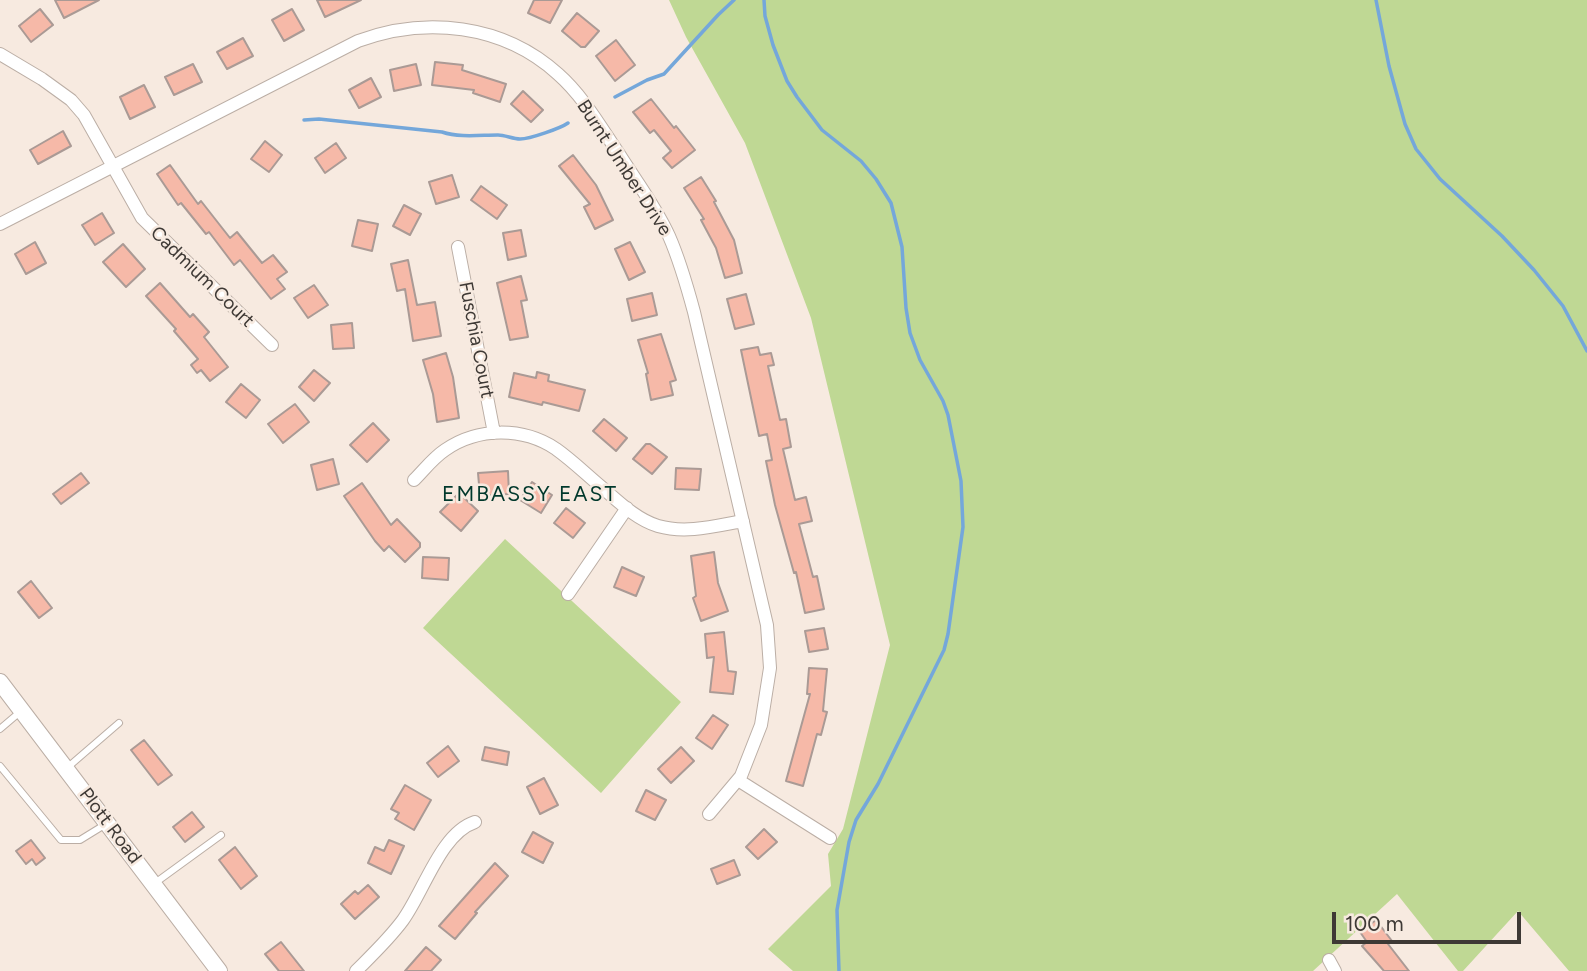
<!DOCTYPE html>
<html>
<head>
<meta charset="utf-8">
<style>
  body { margin:0 }
  #map { position:relative; width:1587px; height:971px; overflow:hidden; background:#f7eae0; font-family:Figtree,sans-serif }
  canvas { display:block }
  .scale { position:absolute; left:1332px; top:912px; width:189px; height:32px; box-sizing:border-box; border:4px solid #3e3935; border-top:0; padding-left:9px; font-size:21px; line-height:24px; white-space:nowrap; color:#3e3935; -webkit-text-stroke:5px #f7eae0; paint-order:stroke }
</style>
</head>
<body>
<div id="map">
<canvas width="1587" height="971"></canvas>
<div class="scale">100 m</div>
</div>
<script>
const g = document.querySelector('canvas').getContext('2d');
g.lineJoin = 'round';
function fillPath(path, color) { g.fillStyle = color; g.fill(path, 'evenodd'); }
function trace(path, color, width, dash) { g.strokeStyle = color; g.lineWidth = width; g.lineCap = dash ? 'butt' : 'round'; g.setLineDash(dash || []); g.stroke(path); }
function drawText(font, color, halo, rows, align = 'center') {
  g.font = font + ' Figtree,sans-serif'; g.lineWidth = 5; g.setLineDash([]); g.textBaseline = 'middle'; g.strokeStyle = halo; g.fillStyle = color; for (const [text, x, y, turn = 0] of rows) {
    g.save(); g.translate(x, y); g.rotate((+turn || 0) * Math.PI / 180); g.textAlign = isNaN(turn) ? turn : align; if (halo) g.strokeText(text, 0, 0); g.fillText(text, 0, 0); g.restore();
  }
}
const green = new Path2D(`
  M669,0h918v971h-18l-51,-60 -55,60h-5l-61,-77 -84,77h-520l-25,-22 63,-63 -3,-32 15,-25 47,-184 -79,-327 -66,-175 -59,-106z
  M505,539l176,163 -80,91 -178,-165z`);
const stream = new Path2D(`
  M764,0l1,16 8,29 14,36 10,16 25,33 39,31 15,18 15,24 11,44 4,61 4,25 10,27 23,41 5,14 13,66 2,46 -15,107 -4,16 -66,134 -22,36 -7,22 -12,68 2,61
  M1376,0l13,66 16,58 11,25 24,30 62,57 32,34 29,36 24,45
  M615,97l32,-17 17,-6 54,-59 16,-15
  M304,120l15,-1 123,13c18,6 38,3 56,3 7,0 15,4 22,4 10,0 41,-11 48,-16`);
const building = new Path2D(`
  M55,0h44l-35,18z
  M317,0h44l-36,17z
  M534,0h28l-12,23 -22,-10z
  M40,9l13,16 -22,17 -12,-16z
  M292,9l12,21 -20,11 -12,-21z
  M577,13l22,18 -14,16h-4l-19,-16z
  M243,38l10,18 -26,13 -10,-17z
  M616,40l19,25 -20,16 -19,-25z
  M435,62l28,3 -1,5 44,14 -6,18 -27,-9 1,-3 -42,-5z
  M193,64l9,18 -28,13 -9,-18z
  M416,64l5,21 -27,6 -4,-21z
  M371,78l10,19 -22,11 -10,-18z
  M144,85l11,22 -25,12 -10,-22z
  M523,91l20,19 -12,12 -20,-18z
  M651,99l23,29 2,-2 19,24 -23,18 -9,-10 8,-7 -17,-21 -4,3 -17,-21z
  M63,131l8,15 -33,18 -8,-14z
  M265,141l17,14 -13,17 -18,-13z
  M336,143l10,15 -21,15 -10,-15z
  M573,155l23,30 17,35 -18,9 -11,-22 6,-3 -31,-38z
  M170,165l28,39 3,-3 29,37 7,-6 25,31 11,-8 14,17 -10,7 8,10 -14,10 -31,-39 -6,5 -25,-33 -3,2 -25,-31 -3,2 -21,-31z
  M452,175l7,22 -23,7 -7,-22z
  M701,177l15,24 -2,1 20,38 8,33 -17,5 -9,-30 -15,-28 3,-1 -20,-31z
  M481,186l26,19 -10,14 -26,-19z
  M404,205l17,9 -11,21 -17,-9z
  M102,213l12,20 -19,12 -13,-20z
  M358,220l20,4 -6,27 -20,-5z
  M521,230l5,26 -18,4 -5,-27z
  M35,242l11,21 -20,11 -11,-20z
  M630,242l15,30 -16,8 -14,-31z
  M123,244l22,25 -19,18 -23,-25z
  M408,260l9,45 18,-3 6,34 -28,5 -8,-52 -8,2 -6,-27z
  M521,276l6,24 -6,1 7,36 -18,3 -13,-57z
  M160,283l30,34 3,-3 16,18 -5,5 24,30 -18,14 -9,-11 -4,3 -6,-8 7,-6 -24,-28 2,-2 -30,-33z
  M314,285l14,20 -20,13 -14,-20z
  M652,293l5,22 -25,6 -5,-22z
  M746,294l8,30 -19,5 -8,-30z
  M352,323l2,25 -21,1 -2,-24z
  M661,334l15,46 -6,2 3,13 -22,5 -5,-26 2,-1 -10,-33z
  M758,347l2,8 11,-2 3,12 -6,1 12,54 6,-1 5,28 -8,2 12,51 11,-3 6,24 -13,3 14,53 4,-1 7,33 -19,4 -9,-41 -2,1 -19,-68 -9,-44 6,-1 -5,-26 -8,2 -18,-86z
  M446,353l7,24 6,41 -22,4 -4,-28 -10,-34z
  M314,370l16,13 -16,18 -15,-14z
  M537,372l12,3 -1,6 37,9 -6,21 -36,-9 -1,3 -33,-8 5,-24 22,5z
  M241,384l19,16 -14,18 -20,-16z
  M295,404l14,18 -26,21 -15,-19z
  M604,419l23,19 -11,13 -23,-20z
  M373,423l16,17 -22,22 -17,-17z
  M646,444h4l17,13 -15,17 -19,-15z
  M333,459l6,25 -22,6 -6,-25z
  M676,468l25,1 -2,21 -24,-1z
  M508,471l1,23 -29,2 -2,-23z
  M81,473l8,10 -28,21 -8,-10z
  M532,482l20,13 -11,18 -21,-13z
  M362,483l29,42 6,-6 23,24v4l-15,15 -16,-16 -5,5 -9,-10 -31,-45z
  M459,493l19,18 -17,20 -21,-19z
  M566,508l19,15 -12,15 -19,-15z
  M714,552l4,31 10,28 -27,10 -8,-23 3,-2 -5,-40z
  M423,557l26,1 -1,22 -26,-2z
  M622,567l22,10 -8,19 -22,-9z
  M31,581l21,27 -13,10 -21,-26z
  M824,628l4,21 -19,3 -4,-21z
  M724,632l4,39 8,1 -3,22 -23,-2 4,-35 -7,1 -2,-24z
  M809,668l18,1 -4,42 4,1 -6,23 -4,-1 -14,52 -17,-5 24,-87h-3z
  M713,715l15,10 -16,24 -16,-11z
  M144,740l28,35 -14,10 -27,-35z
  M448,746l11,15 -21,16 -11,-14z
  M485,747l24,5 -2,13 -25,-5z
  M681,747l13,14 -23,22 -13,-14z
  M544,778l14,27 -18,9 -13,-27z
  M405,785l26,15 -17,30 -19,-11 4,-6 -8,-4z
  M646,790l20,10 -11,20 -19,-9z
  M192,812l12,15 -19,15 -12,-15z
  M764,829l13,13 -19,17 -12,-12z
  M533,832l20,11 -10,20 -21,-11z
  M31,840l14,18 -9,7 -4,-6 -6,5 -10,-13z
  M389,840l15,6 -13,28 -23,-11 7,-16 9,4z
  M235,847l22,29 -16,13 -22,-29z
  M734,860l6,15 -23,9 -6,-15z
  M495,863l13,13 -33,36 2,1 -22,26 -16,-13z
  M368,885l11,12 -24,22 -14,-15 14,-13 3,3z
  M1376,920l16,21 -4,3 21,27h-25l-22,-25 5,-4 -7,-10z
  M281,942l23,29h-25l-14,-17z
  M426,947l15,13 -10,11h-26z`);
const service = new Path2D(`
  M0,729l20,-17
  M0,766l61,74h19l26,-16
  M68,767l51,-44
  M155,883l66,-48`);
const minor = new Path2D(`
  M0,54l42,25 29,21 13,15 58,103 130,127
  M0,224l358,-183c67,-25 145,-17 200,33 25,22 42,52 61,80 17,27 37,53 50,82 11,25 18,50 25,76l73,313 3,43 -9,57 -20,51 -32,38
  M458,247l36,186
  M414,480c10,-10 19,-22 31,-30 33,-23 78,-23 111,-1 17,12 33,28 49,41 16,14 33,30 53,36 28,8 57,0 85,-5
  M568,594l59,-86
  M738,780l92,58
  M1329,960l6,11
  M356,971c16,-16 33,-32 47,-51 21,-29 38,-87 72,-98`);
const tertiary = new Path2D(`
  M0,682l219,289`);
const streetNames = [
  ["Burnt Umber Drive",624,168,57],
  ["Cadmium Court",202,277,44],
  ["Fuschia Court",476,340,79],
  ["Plott Road",110,826,53]
];
const neighbourhoodNames = [
  ["EMBASSY EAST",530,495]
];
fillPath(green, '#bfd894');
trace(stream, '#74a7da', 3.5);
fillPath(building, '#f6b9a8');
trace(building, '#aa9a95', 2);
trace(service, '#bbaea5', 8);
trace(minor, '#bbaea5', 14);
trace(tertiary, '#bbaea5', 18);
trace(service, '#fff', 6);
trace(minor, '#fff', 12);
trace(tertiary, '#fff', 16);
drawText('19px', '#3e3935', '#f7eae0', streetNames);
g.letterSpacing = '2px';
drawText('21px', '#00382c', '#f7eae0', neighbourhoodNames);
g.letterSpacing = '0px';
</script>
</body>
</html>
